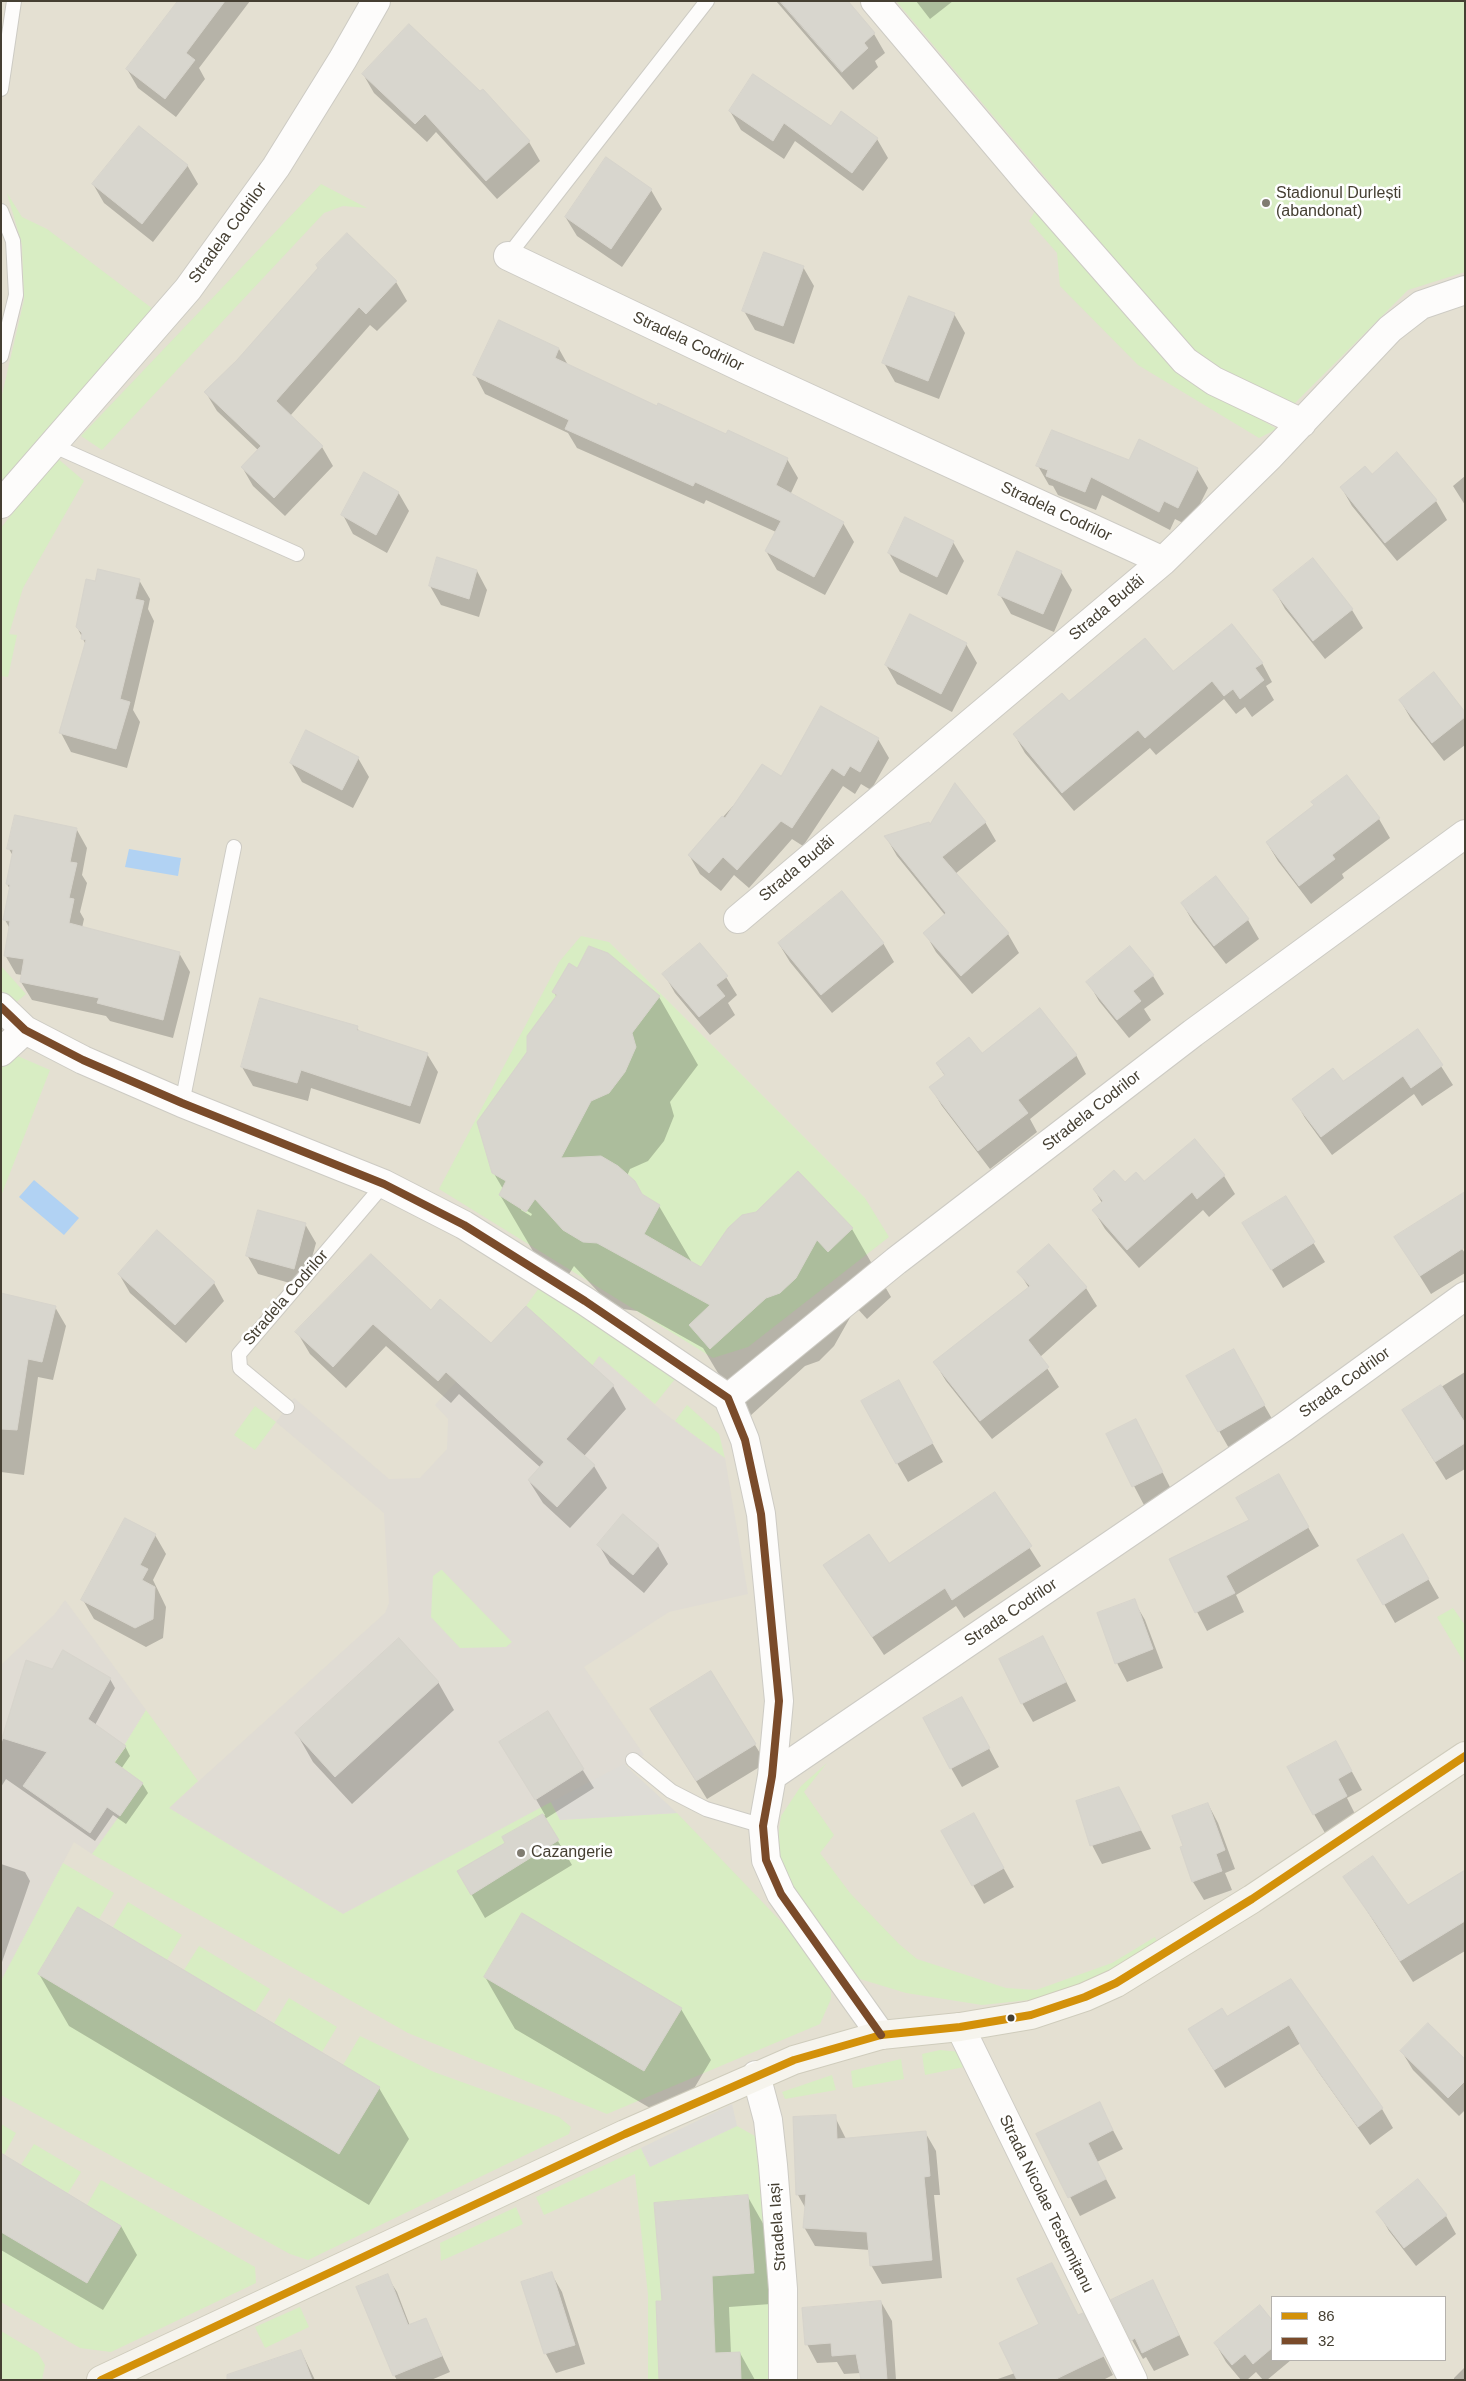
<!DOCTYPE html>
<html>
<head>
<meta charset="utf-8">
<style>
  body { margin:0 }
  #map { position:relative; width:1466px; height:2381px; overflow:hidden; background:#efede6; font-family:Helvetica,sans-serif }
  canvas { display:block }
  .frame { position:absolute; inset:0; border:2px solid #453f32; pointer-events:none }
  .legend { position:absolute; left:1271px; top:2296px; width:175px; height:65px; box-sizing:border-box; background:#fff; border:1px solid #b5b2ad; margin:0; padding:6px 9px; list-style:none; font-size:15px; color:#453f32 }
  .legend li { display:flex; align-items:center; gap:10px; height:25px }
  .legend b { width:25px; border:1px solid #b5b2ad }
</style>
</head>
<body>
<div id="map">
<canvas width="1466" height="2381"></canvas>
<div class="frame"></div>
<ul class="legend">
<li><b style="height:6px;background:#d3910a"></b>86</li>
<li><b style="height:6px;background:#7a4b2a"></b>32</li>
</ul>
</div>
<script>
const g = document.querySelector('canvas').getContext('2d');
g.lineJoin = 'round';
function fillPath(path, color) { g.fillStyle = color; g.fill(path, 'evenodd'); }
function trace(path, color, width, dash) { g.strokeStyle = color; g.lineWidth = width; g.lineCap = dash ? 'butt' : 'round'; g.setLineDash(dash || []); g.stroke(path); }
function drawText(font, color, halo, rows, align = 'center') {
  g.font = font + ' Helvetica,sans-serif'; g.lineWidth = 5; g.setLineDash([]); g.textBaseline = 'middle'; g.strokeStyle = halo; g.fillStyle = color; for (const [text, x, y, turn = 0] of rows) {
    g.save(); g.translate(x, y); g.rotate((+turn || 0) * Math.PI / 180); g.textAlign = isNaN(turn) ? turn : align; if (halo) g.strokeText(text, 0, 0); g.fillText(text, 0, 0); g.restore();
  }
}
const residential = new Path2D(`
  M1,1h1464v2379h-1464zM1272,2297h173v63h-173z`);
const industrial = new Path2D(`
  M526,1306l66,59 7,-9 65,57 61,45 23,136 -79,18 -85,55 60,88 -301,159 -174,-106 216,-195 4,-10 -5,-90 -108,-91 18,-24 95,81 31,-1 27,-29 1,-30 -13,-14z
  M65,1600l81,110 -32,52 29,21 -51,71 -18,-12 -73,139v-316l53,-50z`);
const green = new Path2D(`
  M896,1h569v271l-57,18 -116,116 -71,-33 -28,-21z
  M321,184l46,24 -24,-2 -19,7 -222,237 -21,-14z
  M7,193l15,24 25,12 106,80 -152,176v-86l23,-99 -2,-55z
  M1037,208l185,189 55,32 -18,9 -121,-73 -78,-79 -3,-33 -28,-32z
  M56,457l28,24 -61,107 -14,46 8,1 -9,42 -7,-1v-148z
  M581,936l28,6 256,256 24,39 -141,110 -35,11 -274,-169 120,-227z
  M1,966l25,28 -12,10 -13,-14z
  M13,1054l37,16 -49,126v-133z
  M539,1288l136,91 -20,25 -56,-48 -7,10 -66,-60z
  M687,1405l32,29 6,24 -50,-37z
  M255,1406l21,16 -21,28 -21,-15z
  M441,1570h1l70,72 -6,5 -46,1 -29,-31 2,-41z
  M1453,1608l12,17v39l-28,-47z
  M146,1710l52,71 -29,27 174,106 208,-112 9,18 117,-7 138,144 16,30v12l-11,25 -213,90 -199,-81 -316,-179 51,-71 -29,-21z
  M827,1763l-23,29 30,43 -14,18 30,40 49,51 18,15 89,29 30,2 76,-27 43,-26 3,7 -63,36 -57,19 -56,6 -76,-12 -46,-14 -75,-103 -8,-31 4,-29 20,-30z
  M63,1863l51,30 -15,26 -21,-12 -40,67 301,180 41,-67 -37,-22 17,-29 74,36 125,45 12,10 -2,7 -261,126 -18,-6 -289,-159v-114z
  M128,1902l54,33 -15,25 -54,-33z
  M199,1946l71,43 -15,23 -71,-42z
  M289,1998l48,29 -15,25 -48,-29z
  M940,2050l21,2 8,14 -44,9 -3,-21z
  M901,2059l3,20 -51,9 -2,-17z
  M832,2075l4,15 -51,9 -3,-7z
  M1,2124l15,9 -12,22 -3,-2z
  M737,2126l25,14 11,240h-125v-85l-13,-121 -91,41 -8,-18 105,-49 9,19z
  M34,2144l47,28 -13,21 -47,-28z
  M101,2180l154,87 1,16 -145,69 -31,-4 -79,-46v-70l86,51 34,-57 -34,-21z
  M516,2207l7,17 -82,37 -1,-18z
  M300,2307l9,20 -44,21 -10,-21z
  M1,2331l37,22 7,12 -3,15h-41z`);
const parking = new Path2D(`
  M624,1764l53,49 -117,7 -9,-18z
  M732,2104l5,22 -87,41 -9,-19z`);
const water = new Path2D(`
  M129,849l52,9 -3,18 -53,-9z
  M34,1180l45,38 -15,17 -45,-38z`);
const shadow = new Path2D(`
  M180,1h70l-51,67 6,11 -29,38 -38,-29 -11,-19z
  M776,1h70l28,33 11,19 -10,8 3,6 -25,23z
  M916,1h37l-23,18z
  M363,74l117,19 3,-2 46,51 11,19 -43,38 -61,-67 -9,10 -53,-49z
  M730,111l101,17 11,-15 35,26 11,19 -25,33 -68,-50 -11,18 -43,-29z
  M187,165l11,19 -45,58 -49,-39 -11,-19z
  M651,190l11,19 -40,58 -45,-31 -11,-18z
  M803,267l11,19 -20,58 -39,-14 -11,-19z
  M396,282l11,19 -30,30 -7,-6 -80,91 32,31 11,19 -48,50 -32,-30 -11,-19 16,-17 -41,-39 -11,-18z
  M954,314l11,19 -26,66 -44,-17 -11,-19z
  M500,322l59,27 9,16 90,42 129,52 11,19 -8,17 53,28 11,19 -29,53 -48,-25 -11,-19 10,-19 -70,-32 -2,4 -127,-56 -9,-15 -83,-39 -10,-19z
  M1129,461l68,8 11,19 -19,38 -14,-7 -5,11 -68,-35 -6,15 -38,-15 -5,-9 -4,-1 -11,-19z
  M1372,475l64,26 11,19 -50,41 -45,-55 -11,-19z
  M1465,476v29l-12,-19z
  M398,492l11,19 -22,42 -34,-19 -10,-19z
  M953,542l11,19 -17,34 -47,-23 -11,-19z
  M1313,560l39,50 11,18 -38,31 -40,-50 -10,-18z
  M477,571l10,19 -8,27 -38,-12 -11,-19z
  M1061,572l11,18 -18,42 -43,-18 -11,-19z
  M139,580l11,19 -2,10 6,12 -21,89 7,12 -13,46 -56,-16 -10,-19 25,-88 -9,-18 19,-44z
  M966,644l11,19 -25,49 -55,-28 -11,-19z
  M1262,663l10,19 -6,4 8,14 -22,17 -7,-10 -9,7 -12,-15 -68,56 -6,-7 -76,63 -49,-58 -11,-19 159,-61z
  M1400,700l65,14v31l-21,16 -33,-42z
  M878,739l11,19 -18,32 -10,-6 -6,10 -12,-8 -40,60 -11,-7 -43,49 -15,-13 -13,16 -21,-17 -11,-19 52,-58z
  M358,758l11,19 -16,31 -51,-26 -11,-19z
  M1346,777l33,42 11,19 -48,36 2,4 -33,26 -33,-43 -11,-18 48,-37z
  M985,822l11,19 -41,33 53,60 11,19 -47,41 -36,-42 -11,-19 20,-18 -48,-59 -11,-19 45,-11z
  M77,830l10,18 -5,27 5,8 -7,29 4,7 -2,9 97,25 11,19 -17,66 -63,-17 -4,-5 -74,-16 -11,-18 1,-7 -6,-1 -11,-19 5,-26 -5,-9 6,-29 -4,-7 6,-28 -4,-7z
  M1216,878l32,42 11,19 -33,25 -33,-42 -11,-19z
  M883,943l11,19 -62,51 -42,-51 -11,-18z
  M577,970l82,27 39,68 -28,37 4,14 -10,25 -16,20 -18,8 -3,7 15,19 17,11 34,58 8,5 151,-40 39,68 -24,22 -11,-12 -22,39 -15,15 -14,5 -55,50 -20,-23 -27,-45 -66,-37 -14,-2 -19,-11 -30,-32 -8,13 -26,-16 -40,-68 3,-6 -10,-17 35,-120 29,-54 -3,-6zM521,1207l11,7 -1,2 -10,-6z
  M664,974l62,3 11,18 -9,8 7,12 -25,20 -35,-42z
  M1153,976l11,18 -20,15 7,11 -22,18 -30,-37 -11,-19z
  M357,1028l3,4 67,22 11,18 -18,52 -109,-36 -3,13 -55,-15 -11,-19z
  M1418,1030l35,55 -31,21 -8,-12 -82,61 -27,-37 -11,-19 49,-16z
  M982,1055h94l10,19 -56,45 7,13 -47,37 -48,-63 -11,-18 14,-12 -8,-12z
  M1195,1141l29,35 11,18 -26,23 -6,-7 -64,58 -34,-39 -11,-18 8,-8 -8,-14 50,-6z
  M1286,1198l39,64 -42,26 -28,-46z
  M305,1224l11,19 -12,44 -46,-13 -11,-19z
  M1396,1238l66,11 3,4v20l-34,21z
  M1019,1272l67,16 11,18 -57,51 19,30 -67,52 -46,-58 -11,-18 94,-75z
  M119,1274l95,9 10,18 -38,42 -56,-50z
  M1,1294l54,13 11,19 -13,54 -15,-3 -14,98 -23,-3z
  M431,1312l60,33 122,41 13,23 -42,47 10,10 13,22 -37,40 -27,-25 -14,-22 12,-13 -82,-74 -8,9 -65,-57 -40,42 -36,-34 -13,-22z
  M1233,1351l42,73 -45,26 -42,-73z
  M1465,1372v97l-19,11 -43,-69z
  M909,1401l34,61 -35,20 -11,-19z
  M1136,1420l36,71 -28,14 -10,-19z
  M1278,1476l41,70 -83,49 8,17 -37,19 -37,-71 81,-39z
  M995,1494l46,72 -77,52 -8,-12 -72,49 -60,-90h65z
  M155,1535l11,19 -13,26 13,27 -3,31 -17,9 -52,-28 -11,-19z
  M1403,1535l36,63 -44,25 -36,-63z
  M599,1545l59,1 10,18 -24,29 -34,-29z
  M1134,1601l11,19 18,48 -36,14 -10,-19z
  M1053,1656l23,45 -43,21 -11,-19z
  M27,1662l26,8 57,9 5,9 -20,37 30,21 5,10 -9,13 21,14 6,10 -22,31 -13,-9 -18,26 -89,-62 -5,8v-42zM122,1748h3l-14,20 -2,-1z
  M438,1682l16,28 -102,94 -39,-42 -16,-28z
  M547,1713l47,75 -49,31 27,46 -87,53 -27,-47 49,-28 38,-28 -12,-21z
  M972,1717l27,50 -37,20 -11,-19z
  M663,1728l92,17 11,18 -59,36z
  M1346,1761l16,29 -15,8 9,18 -31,17 -11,-19z
  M1119,1789l32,60 -49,15 -10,-19z
  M1208,1804l10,19 17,46 -10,4 7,17 -28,10 -11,-18 -12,-34 4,-2z
  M984,1833l30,54 -30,17 -11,-19z
  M1,1864l24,8 5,9 -29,84z
  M1465,1872v79l-52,31 -68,-105 63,29z
  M39,1974l340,114 30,51 -40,66 -300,-179z
  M485,1977l196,32 30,51 -37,62 -159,-93z
  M1290,1981l92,128 11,19 -23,17 -53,-75 -16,-27 -76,45 -25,-40 27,-30z
  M1402,2052l63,8v50l-6,6 -46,-46z
  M1099,2104l24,45 -26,13 19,36 -36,18 -42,-81z
  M835,2117l11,22 79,-7 11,19 4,44h-6l8,83 -60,6 -11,-19 -1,-15 -55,-4 -11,-19 2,-18 -8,-14z
  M1,2155l120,71 16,29 -34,55 -102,-60z
  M748,2197l17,30 6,77 -42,3 2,47 9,-1 15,27h-95l3,-78z
  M1378,2212l68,4 10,18 -40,32 -27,-35z
  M551,2273l11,19 23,72 -29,9 -10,-19 -24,-71z
  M387,2276l10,16 13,34 15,-7 25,53 -19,8h-34l-3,-5z
  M1153,2281l36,74 -35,16 -8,-14 -3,2 -11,-19z
  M881,2302l11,19 4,59h-34l-1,-7 -17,1 -7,-12 -20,1 -10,-19z
  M1260,2307l12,15v38h19l-24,20h-4l-7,-8 -9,8h-6l-15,-18 -11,-19z
  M1082,2314l31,61 -10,5h-108l20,-7z
  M301,2351l14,29h-42z
  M1465,2367v13h-11v-2z`);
const building = new Path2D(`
  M178,1h47l-39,52 9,7 -30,39 -39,-30z
  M780,1h68l27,32 -11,10 4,5 -26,24z
  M409,24l71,67 3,-2 47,52 -44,40 -61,-67 -10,10 -53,-50z
  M753,74l78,52 10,-15 37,27 -26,35 -68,-50 -11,18 -44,-30z
  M139,126l49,39 -46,59 -50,-40z
  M606,157l46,32 -41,60 -46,-32z
  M347,233l50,48 -31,33 -7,-7 -83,94 47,45 -49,52 -33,-31 20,-21 -57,-54 33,-32 81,-92 -2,-3z
  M764,252l40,14 -21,60 -41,-15z
  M909,296l46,17 -27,68 -46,-18z
  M499,320l60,28 -4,10 102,48 1,-3 68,31 2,-4 60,28 -12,27 68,37 -30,55 -49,-26 16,-30 -86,-39 -2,4 -128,-57 4,-9 -96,-45z
  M1052,430l77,30 10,-21 59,29 -20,40 -14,-7 -5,11 -68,-35 -6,15 -39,-16 2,-6 -12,-4z
  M1397,452l40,48 -52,43 -45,-56 25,-21 7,8z
  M364,472l35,20 -23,43 -35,-20z
  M905,517l49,24 -17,36 -49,-24z
  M1017,551l45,20 -19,43 -45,-19z
  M437,557l40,13 -8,29 -40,-13z
  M1313,558l40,51 -40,32 -40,-51z
  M98,569l42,10 -5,20 9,2 -24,98 10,3 -14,47 -57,-16 27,-93 -5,-1 1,-6 -6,-6 10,-48 9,2z
  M910,614l57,29 -26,51 -56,-29z
  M1232,624l31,39 -8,5 9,12 -24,19 -7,-10 -9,7 -12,-15 -67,57 -7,-8 -76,63 -49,-59 49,-41 7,8 76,-63 28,33z
  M1434,672l31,40v5l-33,26 -33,-43z
  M821,706l58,32 -19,34 -10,-6 -6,10 -12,-8 -40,60 -11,-7 -44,49 -14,-13 -14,16 -21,-18 34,-39 3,2 37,-54 19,12z
  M306,730l53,27 -17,33 -52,-27z
  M1347,775l33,43 -48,37 3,4 -36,27 -33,-44 48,-37 -3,-3z
  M955,783l31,39 -44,35 67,76 -48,43 -38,-43 23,-20 -62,-77 45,-14 1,2z
  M15,815l62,13 -7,34 7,1 -8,35 5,1 -5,24 111,29 -17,68 -66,-17 2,-5 -79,-16 4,-23 -20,-3 6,-35 -7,-1 7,-35 -4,-1 7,-34 -6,-1z
  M1216,876l33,43 -35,27 -33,-43z
  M842,891l42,52 -63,52 -43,-52z
  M700,943l28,33 -12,9 9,11 -26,21 -37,-43z
  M589,946l19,7 52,43 -28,37 4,14 -11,25 -16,21 -18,8 -30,57 40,-2 17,10 17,15 7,13 18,11 -16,29 57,33 27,-39 14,-13 14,-3 42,-41 55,57 -25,24 -11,-12 -21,38 -16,15 -14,5 -56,51 -21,-24 21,-20 -113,-62 -14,-1 -20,-12 -28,-31 -9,13 -27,-17 7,-14 -14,-8 -15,-51 50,-70v-16l30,-41 -5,-3 17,-29 8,5z
  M1130,946l24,29 -21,16 8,10 -24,19 -31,-38z
  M260,998l98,28 -1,4 71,23 -18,53 -109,-36 -4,13 -56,-16z
  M1040,1008l37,47 -59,45 10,13 -50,38 -49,-64 16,-12 -9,-12 33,-26 13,16z
  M1418,1029l25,36 -32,23 -8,-12 -82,61 -29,-38 41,-31 10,13z
  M1195,1139l30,36 -28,24 -5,-7 -65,58 -35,-40 11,-9 -10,-12 21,-19 11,12 11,-10 8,9z
  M1465,1192v55l-45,29 -26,-39z
  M1286,1196l29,46 -44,28 -29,-47z
  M258,1210l48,13 -12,46 -48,-13z
  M157,1230l58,52 -40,43 -57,-51z
  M1049,1244l38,43 -59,53 21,27 -69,54 -47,-59 97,-76 -13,-14z
  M371,1254l60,56 9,-11 51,44 35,-37 88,79 -48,54 29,26 -38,42 -29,-27 16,-18 -98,-90 -8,9 -65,-57 -40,43 -38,-35z
  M1,1293l55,13 -14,56 -14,-3 -11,71 -16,-1z
  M1234,1349l31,56 -47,27 -32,-56z
  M899,1380l34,63 -37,21 -35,-63z
  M1441,1385l24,38v20l-30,19 -33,-52z
  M1136,1419l27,53 -31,15 -26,-53z
  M1279,1474l30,53 -83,49 9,17 -40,20 -26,-54 80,-39 -13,-22z
  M995,1492l37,54 -80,54 -7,-12 -73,49 -49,-72 46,-31 20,29z
  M623,1514l36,31 -26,30 -36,-30z
  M125,1518l31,16 -16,31 8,4 -6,11 13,7 -2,32 -18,9 -54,-28z
  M1403,1534l26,45 -46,26 -26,-45z
  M1135,1599l18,50 -38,15 -18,-51z
  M1043,1636l23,46 -45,22 -22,-45z
  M399,1638l40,44 -104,95 -40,-44z
  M63,1650l48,28 -23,41 38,27 -12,16 29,21 -23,33 -13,-9 -17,26 -67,-47 24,-34 -45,-14 24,-78 26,9z
  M711,1671l45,73 -60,37 -46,-72z
  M962,1697l28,51 -40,21 -27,-51z
  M548,1711l36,58 -49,31 -36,-58z
  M1336,1741l16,30 -14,8 9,17 -34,19 -26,-48z
  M1119,1787l22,43 -51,16 -14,-45z
  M1208,1803l17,47 -9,4 6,17 -30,11 -12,-35 3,-1 -11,-30z
  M974,1813l30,55 -32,18 -31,-55z
  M543,1814l16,26 -88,55 -14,-24 48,-28 -3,-6z
  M1373,1856l35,49 57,-35v51l-65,40 -23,-36 -34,-48z
  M78,1907l302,180 -41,67 -301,-180z
  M522,1913l160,95 -38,63 -160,-94z
  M1291,1979l92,129 -25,19 -54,-76 -15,-26 -75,45 -26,-41 34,-21 5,8z
  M1428,2023l37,36v22l-17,17 -48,-47z
  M1100,2102l13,28 -25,13 18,36 -38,19 -32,-64z
  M836,2115l1,24 89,-8 4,45 -6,1 8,83 -62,6 -3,-34 -64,-4 3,-34 -10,1 -3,-78z
  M1,2153l120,73 -34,57 -86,-51z
  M1418,2179l29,36 -43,33 -28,-36z
  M748,2195l6,78 -42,3 3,77 25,-1 1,28h-82l-3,-79h6l-8,-98z
  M1052,2263l26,52 5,-2 21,43 -50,24h-37l-18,-37 40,-19 -22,-45z
  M552,2272l23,73 -31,9 -23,-72z
  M388,2274l20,51 18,-7 16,38 -49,20 -37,-89z
  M1153,2280l26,55 -37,18 -7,-15 -4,3 -20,-41z
  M881,2301l6,79h-26l-5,-26 -24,2 -1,-13 -26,2 -3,-37z
  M1260,2305l12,15v28l-19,16 -8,-10 -13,11 -18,-22z
  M301,2350l11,30h-85v-5z`);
const lane = new Path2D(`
  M1,89l13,-88
  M1,211l12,30 3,54 -15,61
  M508,256l199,-255
  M52,445l245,109
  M182,1103l52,-256
  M287,1407l-47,-39 -1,-14 145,-170
  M633,1760l38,31 35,18 57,17`);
const street = new Path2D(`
  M875,1l153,181 157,179 29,20 88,42
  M508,256l237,113 418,192
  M1,504l187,-215 88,-122 67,-108 33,-58
  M738,919l425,-358 107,-105 120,-127 31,-24 44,-15
  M1,1007l24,23 58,30 99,43 202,81 80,41 121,76 143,97 17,42 16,74 18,187 -7,75 -9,50 3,34 15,34 100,141
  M1,1052l24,-22
  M728,1398l168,-137 297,-228 272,-199
  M772,1776l512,-349 181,-131
  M960,2027l173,353
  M756,2075l12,45 5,45 10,124v91`);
const secondary = new Path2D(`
  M101,2380l524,-246 169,-74 87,-25 79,-8 71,-12 54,-18 31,-14 136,-84 213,-143`);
const bus1 = new Path2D(`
  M101,2380l524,-246 169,-74 87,-25 79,-8 71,-12 54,-18 31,-14 136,-84 213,-143`);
const bus2 = new Path2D(`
  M1,1007l24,23 58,30 99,43 202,81 80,41 121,76 143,97 17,42 16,74 18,187 -7,75 -9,50 3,34 15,34 100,141`);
const markers = [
  [1266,203,5,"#807c71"],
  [521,1853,5,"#807c71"],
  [1011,2018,4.5,"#453f32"]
];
const poiNames = [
  ["Stadionul Durlești",1276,194],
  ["(abandonat)",1276,212],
  ["Cazangerie",531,1853]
];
const streetNames = [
  ["Stradela Codrilor",228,233,-54],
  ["Stradela Codrilor",688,342,25],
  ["Stradela Codrilor",1056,512,25],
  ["Strada Budăi",1107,608,-40],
  ["Strada Budăi",797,869,-40],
  ["Stradela Codrilor",1092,1111,-38],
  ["Stradela Codrilor",286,1298,-49],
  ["Strada Codrilor",1345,1383,-36],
  ["Strada Codrilor",1011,1613,-34],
  ["Strada Nicolae Testemițanu",1046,2204,64],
  ["Stradela Iași",778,2227,-94]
];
fillPath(residential, '#e4e0d2');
fillPath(industrial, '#e0dcd4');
fillPath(green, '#d8edc3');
fillPath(parking, '#dedcd6');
fillPath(water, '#b1d2f3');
fillPath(shadow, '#0003');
fillPath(building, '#d8d6ce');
trace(building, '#d7d4cc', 1);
trace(lane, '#cdcbc4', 16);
trace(street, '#cdcbc4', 30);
trace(secondary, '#cfccbc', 30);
trace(lane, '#fdfcfb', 14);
trace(street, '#fdfcfb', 28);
trace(secondary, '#f6f4ed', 28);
trace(bus1, '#d3910a', 8);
trace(bus2, '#7a4b2a', 8);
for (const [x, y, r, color] of markers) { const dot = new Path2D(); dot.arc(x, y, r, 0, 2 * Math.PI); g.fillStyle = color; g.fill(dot); trace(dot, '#fff', 2); }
drawText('16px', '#453f32', '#fff', poiNames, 'left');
drawText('16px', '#453f32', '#fff', streetNames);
</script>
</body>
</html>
